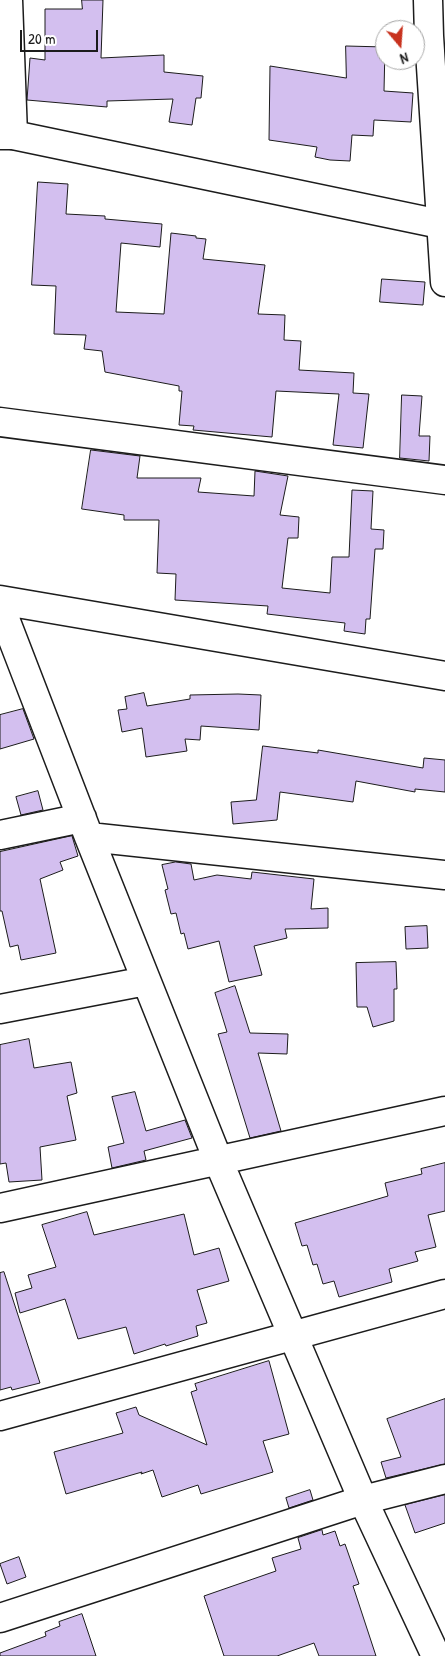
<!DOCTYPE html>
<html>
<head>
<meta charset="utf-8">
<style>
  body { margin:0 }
  #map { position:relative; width:445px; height:1656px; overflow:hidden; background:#fff; font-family:"Patrick Hand",sans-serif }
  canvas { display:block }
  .north { position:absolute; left:375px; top:20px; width:50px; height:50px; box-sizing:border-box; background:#fff; border:1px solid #a4a4a4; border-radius:50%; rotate:162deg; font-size:14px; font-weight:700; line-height:20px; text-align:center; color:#1c1c1c }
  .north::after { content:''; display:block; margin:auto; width:18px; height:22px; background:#c8321e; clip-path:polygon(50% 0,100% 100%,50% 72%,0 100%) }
  .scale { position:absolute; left:20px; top:30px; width:78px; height:22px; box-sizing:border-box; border:2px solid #1c1c1c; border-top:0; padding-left:6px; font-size:15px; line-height:18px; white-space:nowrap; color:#1c1c1c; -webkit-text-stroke:4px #fff; paint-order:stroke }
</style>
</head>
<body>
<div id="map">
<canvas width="445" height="1656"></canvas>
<div class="north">N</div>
<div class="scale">20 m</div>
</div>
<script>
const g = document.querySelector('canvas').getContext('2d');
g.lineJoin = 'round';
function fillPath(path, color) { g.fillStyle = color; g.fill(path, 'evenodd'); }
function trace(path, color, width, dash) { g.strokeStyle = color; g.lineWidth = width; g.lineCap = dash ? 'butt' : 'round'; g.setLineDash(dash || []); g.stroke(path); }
const building = new Path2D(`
  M82,0h21l-2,58 63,-3v17l39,4 -2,22h-5l-4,27 -23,-3 4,-23 -66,2v6l-80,-7 3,-42 15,2v-51h37z
  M346,46l39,1 -1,44 29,2 -2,29 -37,-2 -1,16 -21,-1 -2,26 -20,-1 -15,-3 2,-10 -48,-7 1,-74 76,12z
  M38,182l30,2 -2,30 39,2v3l57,5 -2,23 -39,-4 -5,69 48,2 7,-81 25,3v2l10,1 -3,20 62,6 -7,49 27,1 -1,25 17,1 -2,29 55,3 -1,20 16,1 -6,54 -30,-3 6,-51 -63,-3 -4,46 -79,-7 1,-4 -15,-1 3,-34h-3v-5l-74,-14 -3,-21 -18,-2 2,-14 -32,-1 2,-48 -24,-1z
  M382,279l43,3 -2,23 -43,-3z
  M402,395l20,1 -3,40h11l-1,25 -29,-3z
  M91,450l49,6 -3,22h64l-3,14 56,4 1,-25 33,5 -8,39 19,2 -1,21h-10l-6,50 48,5 2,-36h17l3,-67 21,1 -2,38 13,1 -1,19h-8l-5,70h-4l-1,15 -21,-3 1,-8 -78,-9 1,-8 -93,-6 1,-26 -19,-1 2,-53h-35v-5l-42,-6z
  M144,693l3,13 43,-7v-4l48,-1 23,1 -2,35 -58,-4 -1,14 -15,-1 2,12 -41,6 -4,-29 -20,4 -4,-22 9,-1 -2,-12z
  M23,709l11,30 -34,10v-34z
  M263,746l55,7v-3l105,18 1,-10 21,2v32l-30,-3v3l-59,-11 -3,21 -73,-10 -3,28 -44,4 -2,-22 25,-2z
  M38,791l5,19 -22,5 -5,-18z
  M72,836l6,20 -18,6 3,8 -23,9 16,74 -35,7 -3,-15 -8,2 -8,-36h-2v-59z
  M176,862l15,2 3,16 23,-5 34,4 1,-7 62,7 -3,30 17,-1v20l-43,1 2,9 -33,8 8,29 -33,7 -10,-41 -31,8 -4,-16 -3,1 -5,-21 -5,1 -6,-24 3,-1 -6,-24z
  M427,926l1,22 -22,1 -1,-22z
  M396,962l1,27h-3v32l-21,6 -6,-20h-10l-1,-44z
  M235,986l15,47 38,1 -1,20 -29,-1 23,78 -31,7 -32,-104 9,-2 -12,-39z
  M29,1039l5,29 37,-6 6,31 -10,3 9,44 -36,7 2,33 -33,2 -3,-19 -6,1v-119z
  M135,1092l11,39 39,-11 7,18 -48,13 2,9 -34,8 -4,-21 16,-4 -12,-46z
  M445,1163v48l-17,4 8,32 -21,5 3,9 -29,8 3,13 -53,15 -5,-16 -11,3 -6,-20 -4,1 -6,-20 -5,1 -7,-23 93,-27 -3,-13 37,-9 -1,-5z
  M87,1212l7,23 90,-21 10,41 25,-7 10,33 -32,9 10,33 -11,3 2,10 -32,10 -1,-2 -31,10 -8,-27 -48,12 -13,-40 -45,14 -5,-20 17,-5 -4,-13 28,-8 -14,-42z
  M4,1272l36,111 -28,7 -1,-3 -11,3v-117z
  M269,1361l20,73 -26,7 10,31 -72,22 -3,-9 -36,12 -9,-27 -12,4 1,-2 -76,22 -12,-42 69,-19 -7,-20 20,-6 3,8 68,30 -16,-53 6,-2 -2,-6z
  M445,1399v65l-59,14 -5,-16 20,-5 -14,-38z
  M310,1490l3,10 -24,8 -3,-10z
  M445,1495v28l-30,10 -10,-28z
  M322,1530l1,5 12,-4 5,15 5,-2 14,40 -6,2 23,70h-57l-5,-13 -37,13h-53l-20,-60 72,-25 -4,-13 29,-9 -3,-11z
  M19,1557l7,20 -19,7 -7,-20z
  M82,1614l14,42h-96v-3l46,-17 -1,-4 15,-6 -1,-4z`);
const minor = new Path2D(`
  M8,0l5,135
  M428,0l1,36 16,246
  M0,422l445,58
  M0,600l445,76
  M0,606l89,231 129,323 145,340 73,156
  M0,835l82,-17
  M89,837l356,38
  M0,1009l146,-28
  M0,1208l445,-97
  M0,1416l445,-122
  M0,1618l363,-118 82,-21`);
const major = new Path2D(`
  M0,135h13l432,90`);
fillPath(building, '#d3bfef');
trace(building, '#1c1c1c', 1);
trace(minor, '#1c1c1c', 31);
trace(major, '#1c1c1c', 31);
trace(minor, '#fff', 28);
trace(major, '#fff', 28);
</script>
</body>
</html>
